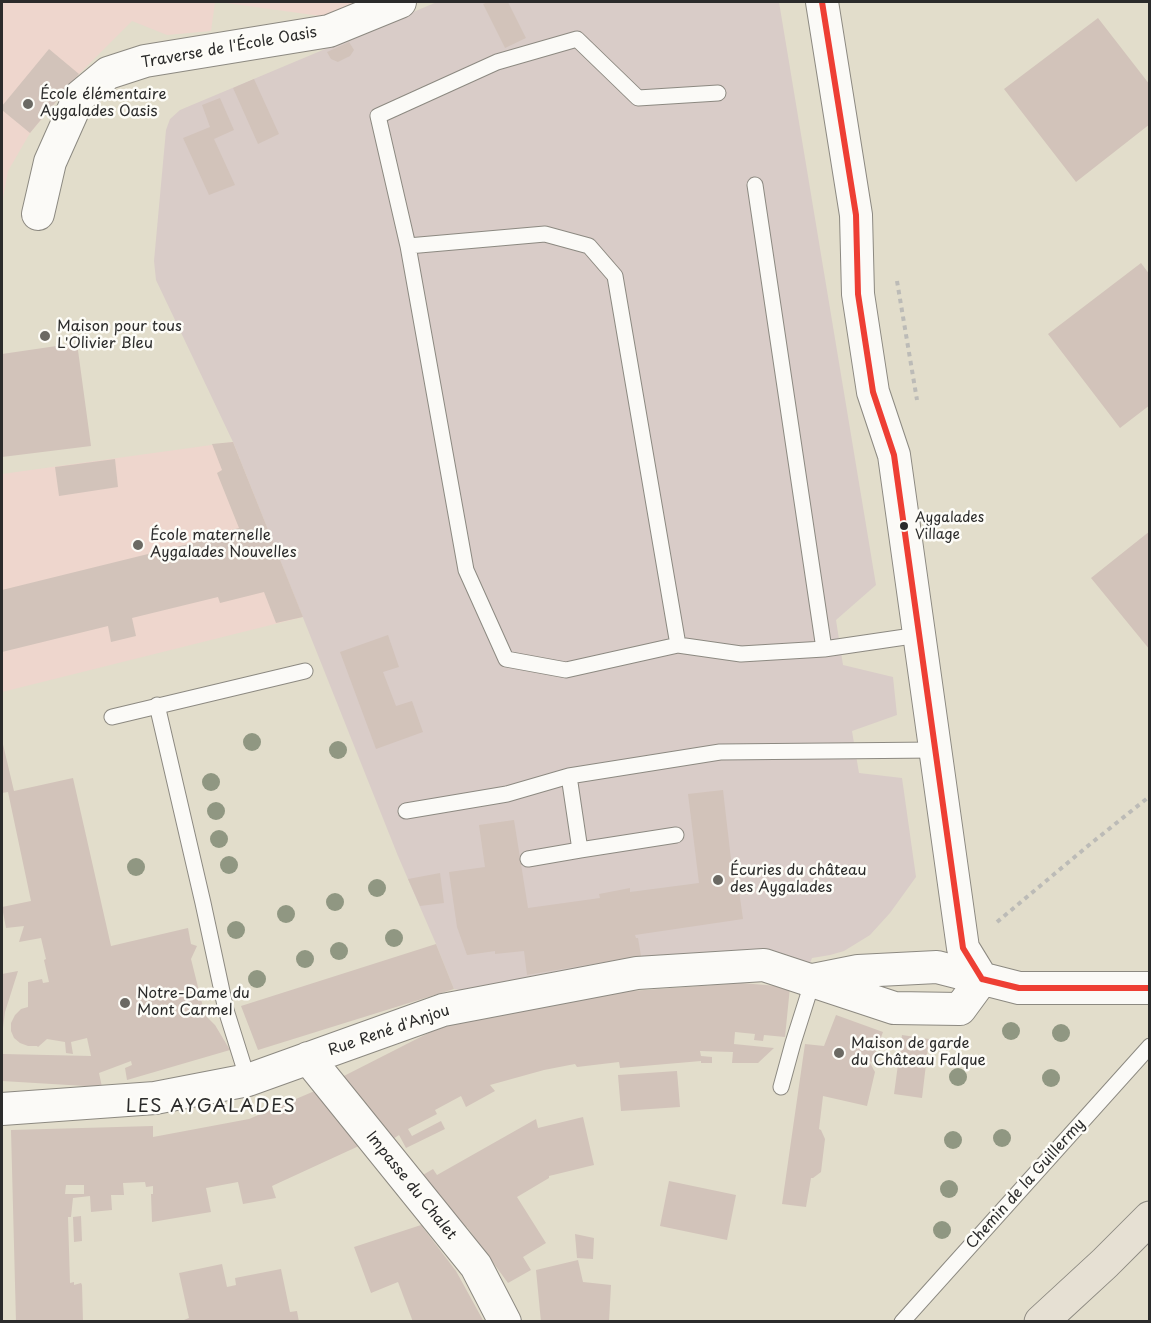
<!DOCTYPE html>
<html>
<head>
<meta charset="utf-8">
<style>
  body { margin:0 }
  #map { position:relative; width:1151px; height:1323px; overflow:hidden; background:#e2ddcb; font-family:"Playpen Sans",sans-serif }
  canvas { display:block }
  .frame { position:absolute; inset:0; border:3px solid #2b2b2b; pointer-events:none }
</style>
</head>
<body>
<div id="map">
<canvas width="1151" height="1323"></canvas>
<div class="frame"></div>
</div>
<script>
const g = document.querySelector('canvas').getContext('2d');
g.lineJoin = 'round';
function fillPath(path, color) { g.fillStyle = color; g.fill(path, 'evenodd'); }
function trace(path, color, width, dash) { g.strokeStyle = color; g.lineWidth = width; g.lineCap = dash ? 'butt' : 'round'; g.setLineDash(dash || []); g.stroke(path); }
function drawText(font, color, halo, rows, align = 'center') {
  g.font = font + ' "Playpen Sans",sans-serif'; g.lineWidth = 5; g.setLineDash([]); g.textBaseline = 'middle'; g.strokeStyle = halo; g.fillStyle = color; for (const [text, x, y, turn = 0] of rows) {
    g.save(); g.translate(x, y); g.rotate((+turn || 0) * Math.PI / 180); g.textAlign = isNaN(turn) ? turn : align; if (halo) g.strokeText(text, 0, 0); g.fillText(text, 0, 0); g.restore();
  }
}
const built = new Path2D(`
  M2,2h213l-4,29 -44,4 -35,-14 -53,53 -49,59 -22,38 -6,33z
  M219,2h154l-38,16z
  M233,442l70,175 -301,75v-218z`);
const industrial = new Path2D(`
  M437,2h342l97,583 -40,35 7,45 50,12 4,38 -45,16 7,42 43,5 14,99 -26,36 -20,22 -26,16 -14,4 -18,3 -2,5 -42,-9 -304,37 -10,-2 -18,-45 -38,-88 -165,-414 -77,-162 -2,-19 12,-131 4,-11 10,-9z`);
const building = new Path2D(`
  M488,2h20l18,36 -21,10 -22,-44z
  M1098,18l52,67v39l-74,58 -72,-93z
  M349,42l5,8 -4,6 -12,6 -7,-3 -4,-7z
  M49,49l30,25 -49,59 -28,-23v-4z
  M254,79l25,55 -21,10 -25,-56z
  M220,98l14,32 -20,9 21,46 -26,10 -26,-57 27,-11 -8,-22z
  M1141,263l9,12v130l-30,23 -72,-94z
  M77,343l14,103 -89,11v-103z
  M233,442l70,175 -27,6 -12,-31 -44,11 -2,-6 -86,21 4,18 -25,6 -3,-16 -106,26v-62l219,-54v-3l18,-5 -22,-55 5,-3 -10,-26z
  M115,459l3,28 -59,9 -4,-29z
  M1150,531v119l-59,-72z
  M388,635l11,32 -16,5 13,34 16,-5 11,31 -47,17 -36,-97z
  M2,740l12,51 59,-13 38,168 77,-18 3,16 6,2 -6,13 14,56 10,10 15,25 -103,30 -2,-12 7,-3 -1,-4 -32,12 3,14 -100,-6 1,-27 88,2 -4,-18 -16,4 2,12 -7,-1 -1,-11 -18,-3 -9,8 -1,-1h-9l-8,-3 -6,-5 -3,-7v-8l4,-8 6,-6 7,-2v-25l14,-3 1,4 6,-1 -5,-22 2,-1 -5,-21 -22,4 5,-16 -18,2 -4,-21 29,-6 -23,-109 -6,1z
  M723,790l10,87h4l6,42 -108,16 1,3h2l3,18 -114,19 -3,-24 -29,3v-3l-28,4 -10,-28 -8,-55 36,-5 -6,-42 35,-5 14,88 72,-10 -1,-4 31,-6v4l69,-9 -11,-89z
  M440,873l4,30 -24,3 -12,-27z
  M436,944l18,45 -196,61 -17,-44z
  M18,971l-13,41 -2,16h-1v-54z
  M741,983l49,4 -5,50 -21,-2 -1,6 -9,-1 1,-6 -20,-2 -1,12 40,4 -16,15h-26l1,-11 -33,-1 1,5 11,1v6h-11v-2l-81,7 -1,-6 -42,5 -2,-3 -31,6 -54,15 5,6 -29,16 -5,-11 -26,14 2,4 -29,15 4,7 29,-15 4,8 -39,19 -7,-13 -12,8 -51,-63 114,-58 153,-29z
  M836,1015l47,17 -11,30 -3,-1 6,11 -8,34 -44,-10 -4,33 2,1 4,9 -4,33 -8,6h-2l-5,29 -24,-3 23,-160 19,2z
  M902,1035l27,4 -7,59 -28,-4z
  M677,1071l3,36 -59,4 -3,-36z
  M317,1090l44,55 -89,41 4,12 -33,6 -5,-22 -32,6 5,24 -59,10 -1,-28h2v-8l-7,1 -1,-5 -22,1 1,12h-13l1,15 -21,2 -1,-16 -17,2 -2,19h-3l2,66 4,-1v3l7,-2 1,2 1,37h-67l-5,-192 142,-4v11l96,-18zM66,1185h18v9h-19z
  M583,1117l11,48 -45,11v2l-32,19 29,46 -23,14 8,13 -23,13 -41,-56 -4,2 -47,-50 17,-10 4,6 99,-56 2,9z
  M669,1181l67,14 -9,45 -67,-14z
  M81,1216l1,25 -8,1 -1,-25z
  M421,1225l35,46 28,51h-71l-15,-40 -27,11 -17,-46z
  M575,1234l19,4 -1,21 -16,-1z
  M578,1260l5,22 28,3 -2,37h-68l-5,-52z
  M222,1264l5,23 9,-2 -1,-7 46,-9 9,43 7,-1 2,11h-120l10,-4 -10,-45z`);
const path = new Path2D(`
  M897,281l20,119
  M997,922l92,-77 61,-49`);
const lane = new Path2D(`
  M755,185l69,464
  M408,246l-30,-130 119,-54 80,-23 61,59 80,-5
  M678,645l-112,25 -60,-11 -40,-89 -58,-324 137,-12 44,12 26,30 63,369 63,9 83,-5 95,-14
  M157,705l46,198 23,107 22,70
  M112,717l193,-46
  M569,776l11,74 96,-15
  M406,811l101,-17 62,-18 151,-24 216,-2
  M528,859l52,-9
  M781,1087l12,-44 20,-63
  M902,1322l248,-276`);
const street = new Path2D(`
  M822,2l34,213 2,79 15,98 21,63 69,493 19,31
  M38,214l12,-52 29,-65 29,-24 37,-12 184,-30 71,-29
  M813,980l45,-9 79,-4 82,21h131
  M308,1058l168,208 29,56
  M2,1109l153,-11 93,-18 195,-70 194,-37 127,-8 130,43 66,1 22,-30`);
const highway = new Path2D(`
  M1041,1322l64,-59 45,-45`);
const bus1 = new Path2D(`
  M822,2l34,213 2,79 15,98 21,63 69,493 19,31
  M982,979l37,9h131`);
const trees = [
  [252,742],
  [338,750],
  [211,782],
  [216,811],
  [219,839],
  [229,865],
  [136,867],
  [377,888],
  [335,902],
  [286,914],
  [236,930],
  [394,938],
  [339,951],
  [305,959],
  [257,979],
  [1011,1031],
  [1061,1033],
  [958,1077],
  [1051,1078],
  [1002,1138],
  [953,1140],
  [949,1189],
  [942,1230]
];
const markers = [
  [28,104,6,"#6b6963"],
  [45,336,6,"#6b6963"],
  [904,526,5,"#2b2b2b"],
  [138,545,6,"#6b6963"],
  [718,880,6,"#6b6963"],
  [125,1003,6,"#6b6963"],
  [839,1053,6,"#6b6963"]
];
const busNames = [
  ["Aygalades",915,518],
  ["Village",915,535]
];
const streetNames = [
  ["Traverse de l'École Oasis",229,48,-10],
  ["Rue René d'Anjou",389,1031,-19],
  ["Chemin de la Guillermy",1026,1184,-48],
  ["Impasse du Chalet",411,1186,51]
];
const poiNames = [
  ["École élémentaire",40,95],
  ["Aygalades Oasis",40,112],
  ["Maison pour tous",57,327],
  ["L'Olivier Bleu",57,344],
  ["École maternelle",150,536],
  ["Aygalades Nouvelles",150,553],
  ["Écuries du château",730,871],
  ["des Aygalades",730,888],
  ["Notre-Dame du",137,994],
  ["Mont Carmel",137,1011],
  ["Maison de garde",851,1044],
  ["du Château Falque",851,1061]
];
const quarterNames = [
  ["LES AYGALADES",211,1107]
];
fillPath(built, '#eed6cd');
fillPath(industrial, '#d9ccc8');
fillPath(building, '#d2c3ba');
trace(lane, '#8c8981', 17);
trace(street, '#8c8981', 34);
trace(highway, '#8c8981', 35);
trace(path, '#bcbbb7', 4, [4.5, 4.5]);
trace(lane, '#fbfaf7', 15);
trace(street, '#fbfaf7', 32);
trace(highway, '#e6e0d3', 33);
trace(bus1, '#ee3f34', 6);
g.fillStyle = '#909782';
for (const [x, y] of trees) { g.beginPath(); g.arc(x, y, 9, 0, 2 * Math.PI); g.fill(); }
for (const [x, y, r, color] of markers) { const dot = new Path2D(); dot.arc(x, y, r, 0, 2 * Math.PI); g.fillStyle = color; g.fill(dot); trace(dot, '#fdfcf7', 2); }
drawText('14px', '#2b2b2b', '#fdfcf7', busNames, 'left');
drawText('15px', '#2b2b2b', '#fdfcf7', streetNames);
drawText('15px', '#2b2b2b', '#fdfcf7', poiNames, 'left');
g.letterSpacing = '1.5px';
drawText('18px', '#2b2b2b', '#fdfcf7', quarterNames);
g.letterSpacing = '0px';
</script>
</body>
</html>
